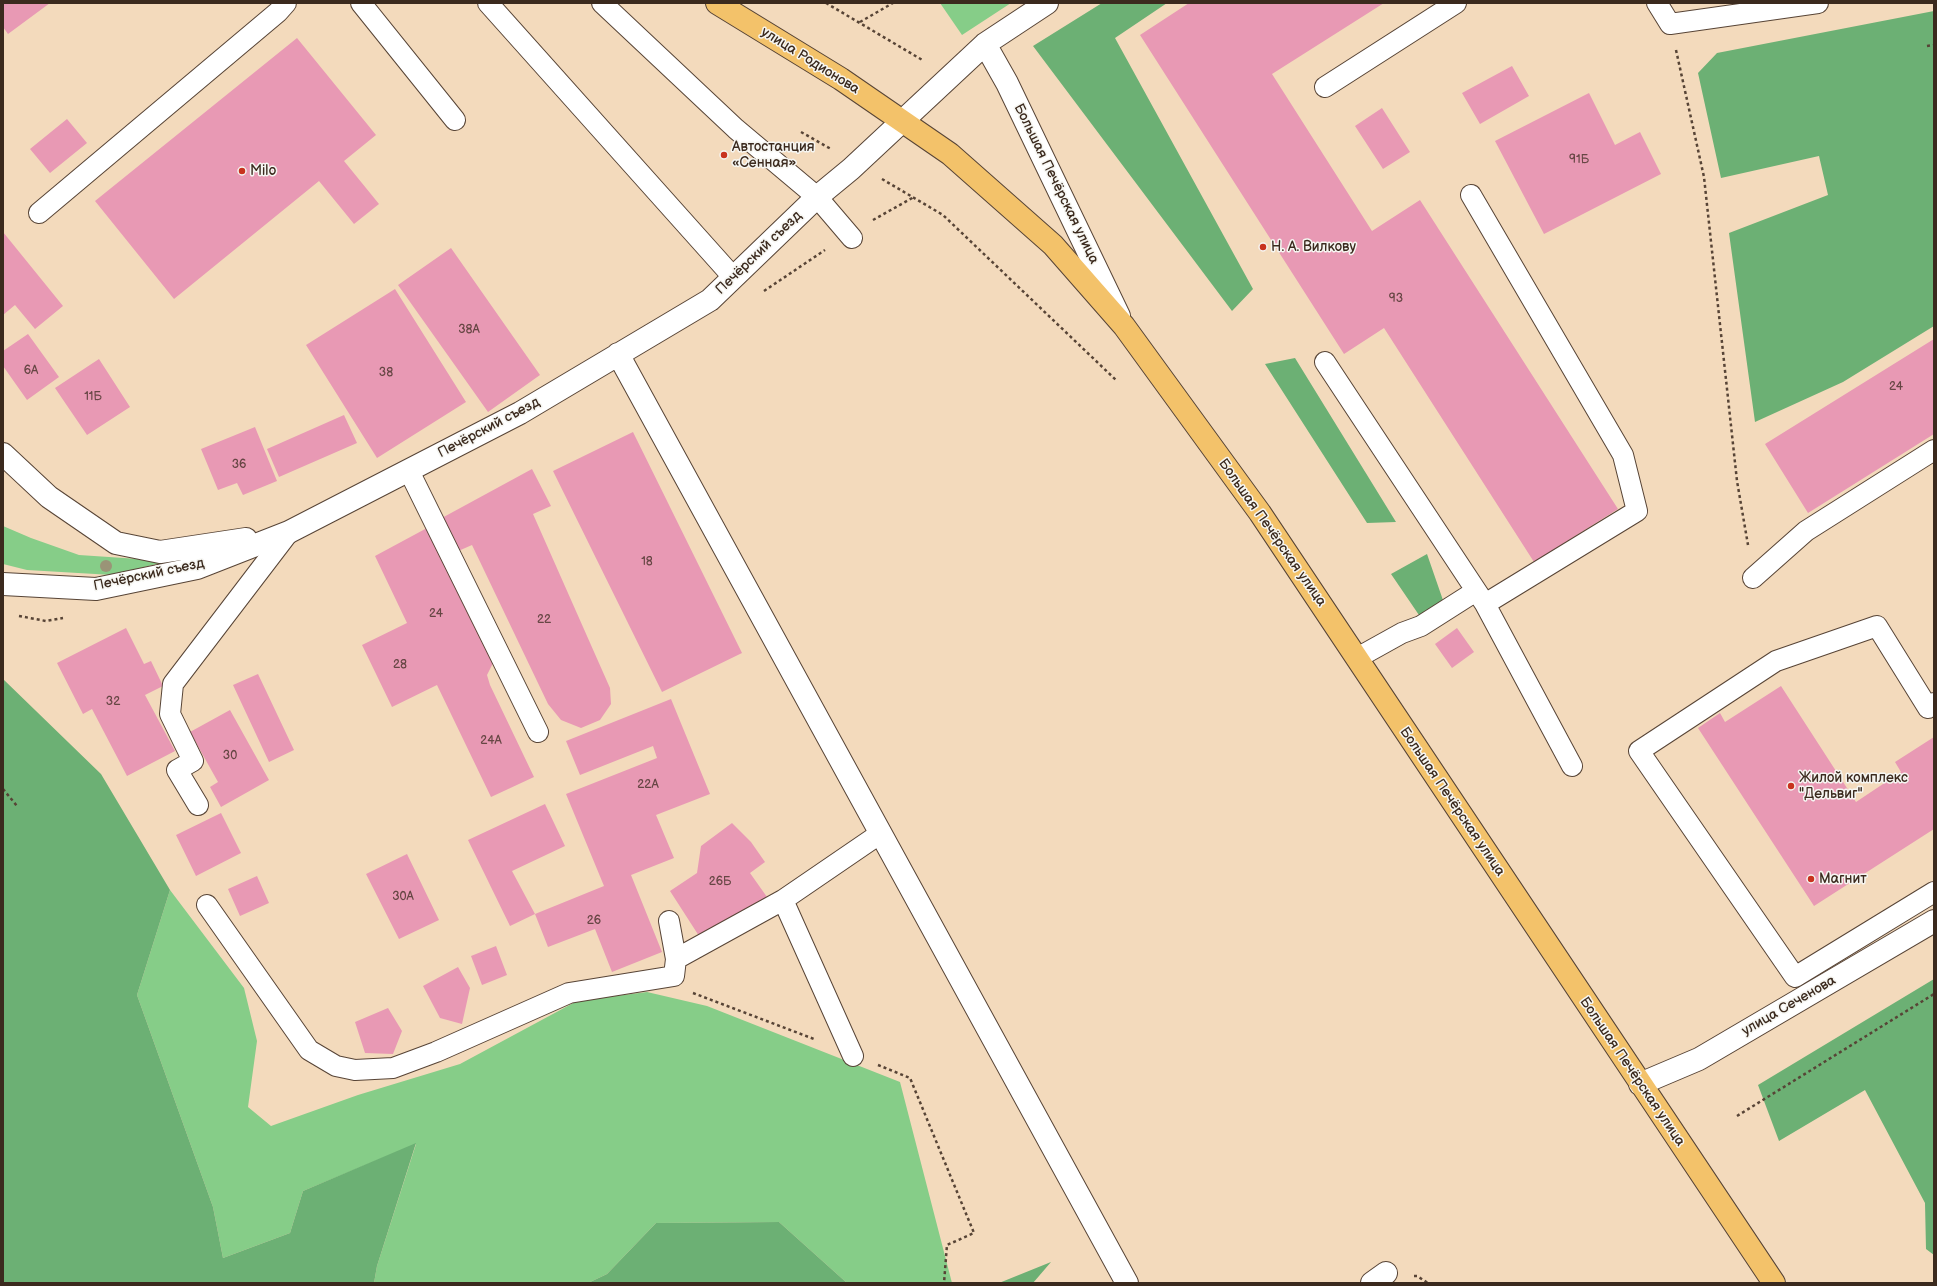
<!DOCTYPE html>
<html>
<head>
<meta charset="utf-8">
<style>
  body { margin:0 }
  #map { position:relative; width:1937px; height:1286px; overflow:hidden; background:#f3dabc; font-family:"Balsamiq Sans",sans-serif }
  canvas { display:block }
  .frame { position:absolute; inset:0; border:4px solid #3b2a1e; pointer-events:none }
</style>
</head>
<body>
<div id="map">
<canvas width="1937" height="1286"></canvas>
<div class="frame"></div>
</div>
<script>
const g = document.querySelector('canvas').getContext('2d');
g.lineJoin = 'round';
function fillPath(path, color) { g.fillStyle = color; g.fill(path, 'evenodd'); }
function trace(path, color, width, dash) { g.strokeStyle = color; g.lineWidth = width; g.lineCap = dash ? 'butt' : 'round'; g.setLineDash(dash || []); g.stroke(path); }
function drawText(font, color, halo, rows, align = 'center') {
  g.font = font + ' "Balsamiq Sans",sans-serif'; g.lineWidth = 3; g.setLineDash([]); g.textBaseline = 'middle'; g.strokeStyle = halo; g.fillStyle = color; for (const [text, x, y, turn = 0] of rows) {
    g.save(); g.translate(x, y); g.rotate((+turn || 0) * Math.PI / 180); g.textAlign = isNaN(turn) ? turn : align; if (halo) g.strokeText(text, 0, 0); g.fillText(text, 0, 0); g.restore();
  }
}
const green = new Path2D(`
  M940,3h71l-49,32z
  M3,526l28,12 48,17 75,5 51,-8 -93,23 -85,-5 -24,-6z
  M170,890l74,98 13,53 -9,66 23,19 87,-31 102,-31 117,-63 70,-9 60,14 193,76 52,201h-105l-68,-61 -123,1 -49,51 -19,9h-214l3,-17 39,-122 -113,47 -13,42 -67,25 -10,-51 -76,-212z`);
const forest = new Path2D(`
  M1102,3h65l-52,35 138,251 -21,22 -199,-265z
  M1934,11v315l-91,56 -88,40 -26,-189 99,-38 -9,-39 -98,22 -23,-105 19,-20z
  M1295,358l101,164 -29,1 -102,-159z
  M1427,554l18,52 -24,12 -30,-44z
  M3,679l98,95 69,116 -33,105 76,212 10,51 67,-25 13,-42 113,-48 -39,123 -3,17h-371z
  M1934,979v276l-8,-6 -1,-46 -60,-113 -86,51 -21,-56z
  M779,1222l68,61h-259l19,-9 49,-51z
  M1051,1262l-18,21h-34z`);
const building = new Path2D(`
  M3,3h47l-42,31 -5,-7z
  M1189,3h195l-112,71 100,157 48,-31 198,309 -84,53 -150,-234 -40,26 -204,-319z
  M297,38l79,97 -32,26 35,43 -25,20 -35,-43 -145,118 -79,-98z
  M1512,66l17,30 -49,28 -18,-31z
  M1589,93l26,52 25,-13 21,42 -117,60 -49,-93z
  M1382,108l28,44 -27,17 -28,-43z
  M67,119l20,24 -37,30 -20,-24z
  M3,232l60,74 -28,23 -20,-24 -12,10z
  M451,248l89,127 -52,37 -90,-127z
  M395,289l71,113 -89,56 -71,-113z
  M28,334l31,43 -32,23 -24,-34v-15z
  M1934,339v95l-126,79 -43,-69z
  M99,359l31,48 -43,28 -32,-47z
  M344,415l13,28 -78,34 -12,-28z
  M255,427l22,54 -34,14 -6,-12 -19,7 -17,-41z
  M633,432l109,221 -80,39 -109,-221z
  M532,469l19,37 -18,8 77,174 1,16 -11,16 -19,8 -20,-8 -13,-16 -76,-159 -16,7 -16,-33z
  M427,528l66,135 -6,12 3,10 44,92 -43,20 -54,-112 -45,22 -30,-62 45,-22 -32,-67z
  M126,628l18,36 7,-3 12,25 -18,9 30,56 -48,25 -35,-67 -9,5 -26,-51z
  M1457,628l17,24 -22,16 -17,-24z
  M258,674l36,76 -25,12 -36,-77z
  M1781,686l75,116 45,-30 -6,-10 39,-25v92l-120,77 -116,-178 22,-15 5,9z
  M671,699l39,95 -54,21 18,43 -43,17 31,77 -50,20 -17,-43 -47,18 -13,-33 69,-28 -38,-92 91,-36 -4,-12 -73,29 -14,-34z
  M230,710l39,70 -48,27 -11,-20 8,-5 -28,-50z
  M545,804l20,42 -53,25 23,43 -25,12 -42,-86z
  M221,813l20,40 -45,23 -20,-41z
  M732,823l19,19 14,20 -15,11 17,24 -68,39 -29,-45 27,-18 4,-27z
  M407,854l32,66 -40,19 -33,-65z
  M257,876l12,27 -29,13 -12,-27z
  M496,946l11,29 -25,10 -11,-29z
  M458,967l12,21 -8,36 -22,-6 -17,-32z
  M388,1008l14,23 -9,23 -28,-1 -10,-31z`);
const path = new Path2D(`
  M826,3l98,58
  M860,22l33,-19
  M1927,46l7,-1
  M1676,50l28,127 33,304 11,64
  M801,132l30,17
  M882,179l61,36 174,166
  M873,220l41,-23
  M764,291l61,-41
  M19,616l27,5 17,-3
  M3,789l14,17
  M693,993l121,46
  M878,1065l32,13 64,155 -27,12 -3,38
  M1737,1116l197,-122
  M1414,1276h3l11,7`);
const lane = new Path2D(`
  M361,3l94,117
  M488,3l245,274
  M602,3l134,126 81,68 35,41
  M1657,3l13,21 148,-21
  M1325,87l131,-84
  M1471,195l152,260 14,56 -152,93
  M39,213l239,-201 8,-9
  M1325,362l160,242 87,162
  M409,471l129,261
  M1753,578l53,-47 128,-81
  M1357,658l45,-25 19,-7 55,-35
  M1934,703l-6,5 -51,-82 -101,35 -137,90 156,226 139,-85
  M198,805l-21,-35 16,-9 -23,-47 3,-30 116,-152
  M783,900l70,156
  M207,905l102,145 27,16 19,4 38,-2 43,-16 133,-59 105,-17 2,-17 107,-59 98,-67
  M669,921l7,38`);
const street = new Path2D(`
  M985,44l22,39 112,233
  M618,354l509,929
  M3,454l46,43 67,46 44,9 86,-13
  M3,584l93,5 101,-21 92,-36 231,-119 190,-113 107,-103 34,-28 134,-125 62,-41
  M1640,1084l59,-25 235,-138
  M1372,1283l14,-10`);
const primary = new Path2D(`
  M717,3l124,76 109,75 103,91 71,81 136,187 514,770`);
const trees = [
  [106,566]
];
const markers = [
  [724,155,4,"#c8321e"],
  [242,171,4,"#c8321e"],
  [1263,247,4,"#c8321e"],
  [1791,786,4,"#c8321e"],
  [1811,879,4,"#c8321e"]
];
const numberNames = [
  ["91Б",1579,160],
  ["93",1396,299],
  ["38А",469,330],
  ["6А",31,371],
  ["38",386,373],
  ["24",1896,387],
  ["11Б",93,397],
  ["36",239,465],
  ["18",647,562],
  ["24",436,614],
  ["22",544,620],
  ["28",400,665],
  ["32",113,702],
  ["24А",491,741],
  ["30",230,756],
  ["22А",648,785],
  ["26Б",720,882],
  ["30А",403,897],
  ["26",594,921]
];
const streetNames = [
  ["улица Родионова",810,61,32],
  ["Большая Печёрская улица",1056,184,64],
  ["Печёрский съезд",759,253,-44],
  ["Печёрский съезд",489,428,-28],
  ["Большая Печёрская улица",1272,533,55],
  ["Печёрский съезд",149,575,-12],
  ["Большая Печёрская улица",1452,802,56],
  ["улица Сеченова",1789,1006,-30],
  ["Большая Печёрская улица",1632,1072,56]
];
const poiNames = [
  ["Автостанция",732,147],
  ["«Сенная»",732,163],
  ["Milo",250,171],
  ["Н. А. Вилкову",1271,247],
  ["Жилой комплекс",1799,778],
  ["\"Дельвиг\"",1799,794],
  ["Магнит",1819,879]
];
fillPath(green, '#86cd88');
fillPath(forest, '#6cb074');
fillPath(building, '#e899b4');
trace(lane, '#574436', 22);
trace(street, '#574436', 24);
trace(primary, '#574436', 24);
trace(path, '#574436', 2.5, [3, 3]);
trace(lane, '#fff', 20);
trace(street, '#fff', 22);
trace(primary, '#f3c26a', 22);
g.fillStyle = '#9a9477';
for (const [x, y] of trees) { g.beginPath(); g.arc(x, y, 6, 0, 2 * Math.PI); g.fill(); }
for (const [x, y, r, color] of markers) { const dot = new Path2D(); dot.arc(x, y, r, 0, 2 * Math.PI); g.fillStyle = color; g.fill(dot); trace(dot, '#f6f6f2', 1.5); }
drawText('12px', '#664644', null, numberNames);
drawText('14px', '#3b2a1e', '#f6f6f2', streetNames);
drawText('14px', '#3b2a1e', '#f6f6f2', poiNames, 'left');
</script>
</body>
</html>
